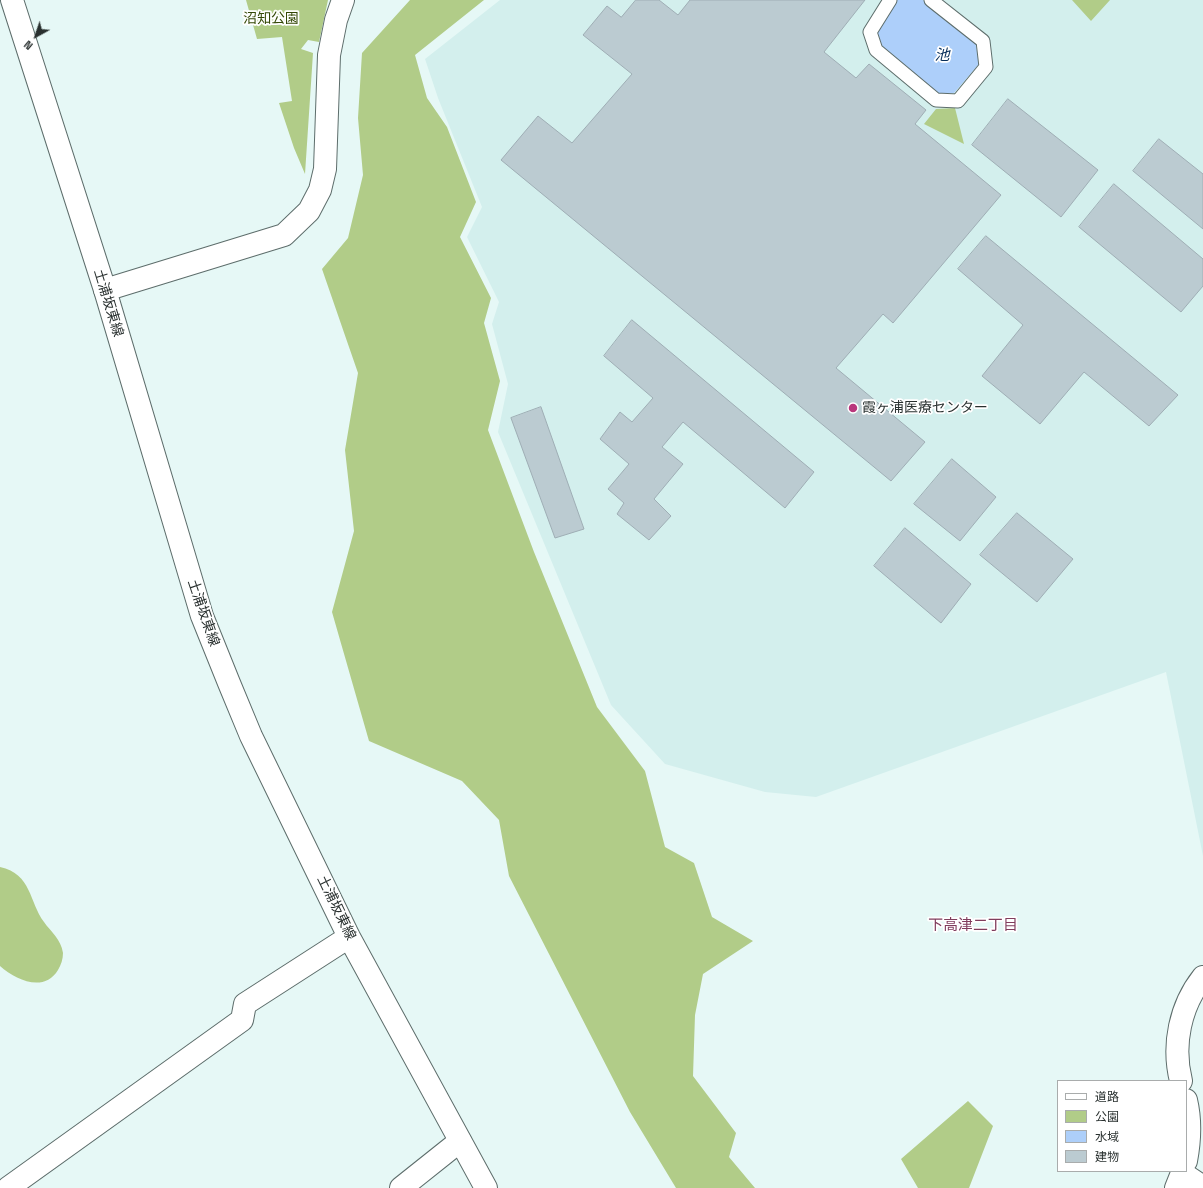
<!DOCTYPE html>
<html>
<head>
<meta charset="utf-8">
<style>
  body { margin:0 }
  #map { position:relative; width:1203px; height:1188px; overflow:hidden; background:#e6f8f6; font-family:"Space Grotesk","Noto Sans JP",sans-serif }
  canvas { display:block }
  .legend { position:absolute; left:1057px; top:1080px; width:130px; height:92px; box-sizing:border-box; background:#fff; border:1px solid #a9acac; margin:0; padding:5px 7px; list-style:none; font-size:12px; color:#29302f }
  .legend li { display:flex; align-items:center; gap:8px; height:20px }
  .legend b { width:20px; border:1px solid #a9acac }
  .north { position:absolute; left:16px; top:16px; width:40px; height:40px; -webkit-text-stroke:3px #fff; paint-order:stroke; rotate:220deg; font-size:11px; font-weight:700; line-height:16px; text-align:center; color:#29302f }
  .north::after { content:''; display:block; margin:auto; width:14px; height:18px; background:#29302f; clip-path:polygon(50% 0,100% 100%,50% 72%,0 100%) }
</style>
</head>
<body>
<div id="map">
<canvas width="1203" height="1188"></canvas>
<ul class="legend">
<li><b style="height:5px;background:#fff"></b>道路</li>
<li><b style="height:11px;background:#b1cc88"></b>公園</li>
<li><b style="height:11px;background:#adcffa"></b>水域</li>
<li><b style="height:11px;background:#bbcbd1"></b>建物</li>
</ul>
<div class="north">N</div>
</div>
<script>
const g = document.querySelector('canvas').getContext('2d');
g.lineJoin = 'round';
function fillPath(path, color) { g.fillStyle = color; g.fill(path, 'evenodd'); }
function trace(path, color, width, dash) { g.strokeStyle = color; g.lineWidth = width; g.lineCap = dash ? 'butt' : 'round'; g.setLineDash(dash || []); g.stroke(path); }
function drawText(font, color, halo, rows, align = 'center') {
  g.font = font + ' "Space Grotesk","Noto Sans JP",sans-serif'; g.lineWidth = 3.5; g.setLineDash([]); g.textBaseline = 'middle'; g.strokeStyle = halo; g.fillStyle = color; for (const [text, x, y, turn = 0] of rows) {
    g.save(); g.translate(x, y); g.rotate((+turn || 0) * Math.PI / 180); g.textAlign = isNaN(turn) ? turn : align; if (halo) g.strokeText(text, 0, 0); g.fillText(text, 0, 0); g.restore();
  }
}
const built = new Path2D(`
  M500,0h703v856l-37,-184 -350,125 -51,-5 -100,-28 -54,-59 -113,-273 10,-48 -16,-60 7,-22 -32,-65 15,-30 -44,-109 -13,-39z`);
const green = new Path2D(`
  M246,0h82l-9,42 -11,-2 -7,9 12,4 -8,121 -11,-26 -15,-45 13,-2 -10,-64 -25,2z
  M410,0h74l-69,55 12,43 20,29 29,75 -16,35 31,61 -7,25 16,58 -12,49 46,122 63,155 48,64 20,76 29,16 18,54 41,24 -50,33 -8,41 -2,61 43,57 -7,24 26,31h-79l-46,-76 -121,-236 -10,-56 -37,-39 -93,-40 -37,-129 22,-81 -9,-81 13,-77 -36,-104 26,-31 15,-63 -5,-57 4,-65z
  M1072,0h38l-19,21z
  M955,108l9,36 -40,-20 12,-15z
  M0,867c32,7 29,35 44,55 7,10 17,17 19,31 0,6 -2,12 -5,17 -14,23 -42,10 -58,-4z
  M968,1101l25,25 -24,62h-51l-17,-29z`);
const water = new Path2D(`
  M896,0h27l53,44 3,20 -25,29h-16l-56,-46 -5,-15z`);
const building = new Path2D(`
  M636,0h23l19,15 12,-15h175l-41,52 32,26 13,-14 57,46 -11,14 86,71 -108,128 -10,-9 -47,54 89,74 -34,39 -390,-321 37,-44 34,27 60,-69 -49,-39 24,-29 14,11z
  M1008,99l90,71 -37,47 -89,-72z
  M1159,139l44,35v55l-70,-58z
  M1114,184l89,75v27l-22,26 -102,-85z
  M986,236l192,159 -29,31 -65,-54 -44,52 -58,-48 41,-51 -65,-56z
  M632,320l182,152 -29,36 -102,-86 -21,25 21,17 -29,35 17,17 -22,24 -32,-26 7,-11 -16,-14 21,-25 -29,-25 20,-27 12,10 21,-24 -49,-42z
  M541,407l43,122 -29,9 -44,-120z
  M952,459l44,38 -36,44 -46,-37z
  M1017,513l56,46 -36,43 -57,-47z
  M905,528l66,56 -30,39 -67,-57z`);
const lane = new Path2D(`
  M890,0l-20,32 6,18 60,50 22,1 28,-34 -3,-26 -52,-41`);
const street = new Path2D(`
  M105,290l179,-55 25,-24 11,-21 5,-21 4,-114 7,-35 7,-20
  M401,1188l59,-47
  M1176,1188l6,-15 21,14`);
const secondary = new Path2D(`
  M12,0l93,290 97,326 27,67 22,53 98,201 137,251
  M1181,1081c-9,-36 -1,-75 22,-104
  M1186,1100c5,21 4,40 0,61
  M8,1188l234,-168 3,-16 104,-67`);
const markers = [
  [853,408,5,"#b9367c"]
];
const parkNames = [
  ["沼知公園",271,19]
];
const streetNames = [
  ["土浦坂東線",108,303,73],
  ["土浦坂東線",203,613,71],
  ["土浦坂東線",336,908,64]
];
const poiNames = [
  ["霞ヶ浦医療センター",862,408]
];
const waterNames = [
  ["池",942,56]
];
const neighbourhoodNames = [
  ["下高津二丁目",973,926]
];
fillPath(built, '#d3efed');
fillPath(green, '#b1cc88');
fillPath(water, '#adcffa');
fillPath(building, '#bbcbd1');
trace(building, '#9faeb5', 1);
trace(lane, '#5d6d6b', 15);
trace(street, '#5d6d6b', 24);
trace(secondary, '#5d6d6b', 24);
trace(lane, '#fff', 13);
trace(street, '#fff', 22);
trace(secondary, '#fff', 22);
for (const [x, y, r, color] of markers) { const dot = new Path2D(); dot.arc(x, y, r, 0, 2 * Math.PI); g.fillStyle = color; g.fill(dot); trace(dot, '#fff', 1.5); }
drawText('14px', '#344806', '#fff', parkNames);
drawText('14px', '#29302f', '#fff', streetNames);
drawText('14px', '#29302f', '#fff', poiNames, 'left');
drawText('italic 15px', '#072e5a', '#fff', waterNames);
drawText('15px', '#803d5d', '#fff', neighbourhoodNames);
</script>
</body>
</html>
